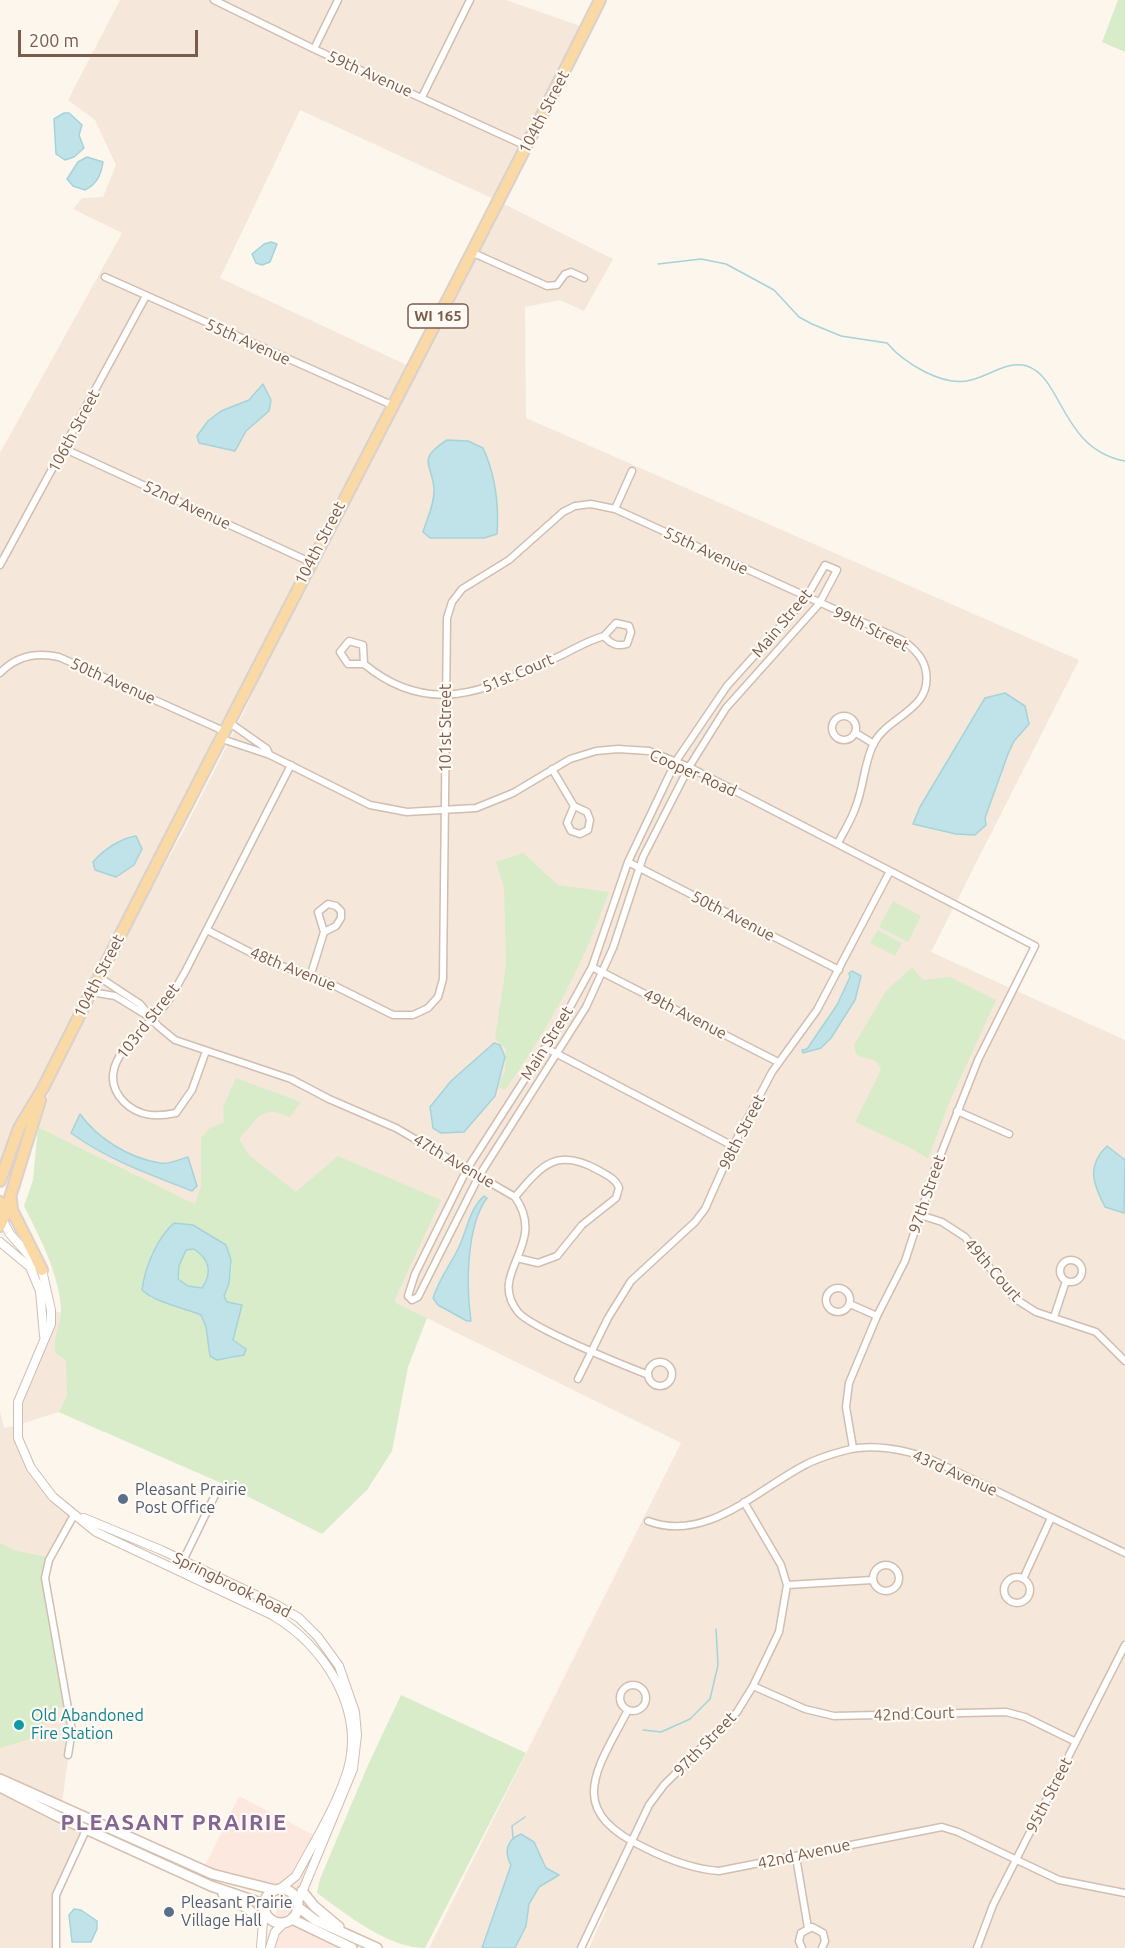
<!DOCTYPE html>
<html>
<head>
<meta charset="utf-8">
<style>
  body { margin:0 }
  #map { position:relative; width:1125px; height:1948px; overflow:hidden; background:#fdf6ec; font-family:Ubuntu,sans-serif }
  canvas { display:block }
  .scale { position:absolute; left:18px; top:30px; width:180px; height:27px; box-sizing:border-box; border:3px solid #7a5c4d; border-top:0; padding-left:8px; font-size:18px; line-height:21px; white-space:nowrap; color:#7a5c4d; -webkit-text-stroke:4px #fffaf3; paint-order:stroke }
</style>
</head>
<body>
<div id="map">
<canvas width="1125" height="1948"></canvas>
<div class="scale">200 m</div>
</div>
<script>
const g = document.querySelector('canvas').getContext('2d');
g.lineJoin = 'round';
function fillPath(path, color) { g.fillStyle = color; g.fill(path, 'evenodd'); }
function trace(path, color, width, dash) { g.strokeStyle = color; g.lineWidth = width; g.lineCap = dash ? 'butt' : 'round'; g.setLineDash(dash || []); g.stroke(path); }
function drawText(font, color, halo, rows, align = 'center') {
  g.font = font + ' Ubuntu,sans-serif'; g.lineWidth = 4.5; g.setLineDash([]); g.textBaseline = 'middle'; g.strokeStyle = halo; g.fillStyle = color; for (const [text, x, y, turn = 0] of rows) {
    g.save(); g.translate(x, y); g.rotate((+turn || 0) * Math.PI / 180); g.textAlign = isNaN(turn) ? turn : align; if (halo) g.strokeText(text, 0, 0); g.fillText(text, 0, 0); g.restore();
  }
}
const residential = new Path2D(`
  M120,0h386l80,28 -88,173 115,58 -29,52 -24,-11 -35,7 1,111 553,242 -148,292 194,88v908h-536l18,-40 -6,-3 -20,43h-152l252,-505 -643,-316 13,-42 63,-120 12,-31 57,-102 62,-122 16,-38 108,-217 49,-85 -6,-2 -369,720 -43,92v-727l122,-220 -49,-24 9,-11 21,-1 13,-32 -21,-45 -27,-20zM300,110l198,91 -87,166 -191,-89z
  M51,1310l88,25 -35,97 -45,-20 -41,13 13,43 43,47 -28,54 26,162 -11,79 26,13 -31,72v53h-56v-537l4,17 14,-3v-23l27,-61z`);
const commercial = new Path2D(`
  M239,1796l77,40 -20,71 5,10 25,19 26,12h-86l1,-11 12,-32 -18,-12 -32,-8 -26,-15z`);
const green = new Path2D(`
  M1118,0h7v52l-23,-10z
  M523,853l35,32 51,7c-26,73 -59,135 -104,198l-7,-3 7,-17 1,-21 -11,-10 11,-73 -2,-79 -8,-25z
  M893,901l28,15 -13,26 -29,-15z
  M878,930l24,13 -7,13 -25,-13z
  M912,967l11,13 27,-3 46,23 -47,103 -21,56 -17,-11 -56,-26 26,-52c-5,-15 -15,-9 -25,-16l-2,-9 32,-54z
  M236,1078l65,24 -11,15 -18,-6 -13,5 -20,23 10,16 47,37 42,-36 103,44 -46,99 1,4 31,15 -19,49 -16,84 -25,39 -45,44 -101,-51 -162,-71 8,-16 -1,-36 -10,-6c-5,-16 6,-30 5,-46 -3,-37 -21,-70 -37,-102l9,-26 5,-53 157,77 6,-18v-48l9,-10 14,-6 -1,-15zM193,1225c36,22 48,26 31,71l2,6 16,3 -9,35 3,17 -7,2 -19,-3 -4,-29 -5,-12 -40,-16 -10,-1 -7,-21 22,-47z
  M194,1249c15,10 19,23 8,39l-14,-2 -10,-7 1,-13 7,-16z
  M0,1543l13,7 37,8 -4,11 21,137c-20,2 -21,19 -34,32l-33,10z
  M401,1695l125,58 -101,195c-37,0 -79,-34 -108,-55l3,-14 48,-114z`);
const water = new Path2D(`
  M64,113h5l13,12 -3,10 5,13 -10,9 -9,3 -9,-6 -2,-35z
  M87,157l16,5c-2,13 -6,22 -18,28l-12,-4 -6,-7 11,-17z
  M271,242l6,2 -7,18 -8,3 -6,-2 -4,-9 12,-10z
  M263,384l8,16 -2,11 -23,20 -11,20 -36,-8 -2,-7 11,-15 13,-10 28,-11z
  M447,440l21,1 15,7c13,28 16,56 14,86l-13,4h-54l-7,-6c4,-13 12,-29 11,-43 -2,-26 -18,-29 13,-49z
  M1005,693l20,13 4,18 -15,17 -6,13 -23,64 1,7 -11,10 -19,-1 -43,-10 7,-17 65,-109z
  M136,836l6,13 -8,16 -18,12 -21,-7 -2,-8c10,-12 28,-24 43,-26z
  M852,971l9,5 -6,24 -24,38 -10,10 -18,5 -1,-3 5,-1 30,-44 13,-28 -1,-4z
  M494,1043l6,2 5,12 -10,39 -31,36 -23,1 -8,-5 -3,-21 21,-26z
  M80,1114c18,25 49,44 80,49 8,2 20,-4 28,-6l9,29 -5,5c-43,-17 -84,-31 -121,-58z
  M1107,1146l18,14 -1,53 -19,-6c-12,-23 -19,-41 2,-61z
  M484,1196l3,2c-21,28 -21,90 -16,123h-4l-29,-16 -5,-7c6,-19 18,-34 26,-51 8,-17 11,-39 25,-51z
  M174,1223l19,2 33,20 5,15 -2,23 -5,13 3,6 15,3 -9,35 13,9 -2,6 -27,5 -7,-4 -4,-29 -5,-12c-19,-8 -45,-12 -59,-25 3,-23 15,-52 32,-67zM194,1249c15,10 19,23 8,39l-14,-2 -10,-7 1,-13 7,-16z
  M521,1834l13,8 12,26 13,7 -20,12 -10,17 -3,22 -11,22h-33l29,-83c-7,-13 -5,-25 10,-31z
  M74,1909l7,1 16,11v8l-6,13h-19l-3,-27z`);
const stream = new Path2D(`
  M658,264l43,-5 25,5 48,26 25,27 13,7 29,12 46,7c17,20 57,45 84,37 18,-4 37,-20 56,-14 36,12 34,83 98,95
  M643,1730l18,2 29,-13 20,-20 8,-34 -2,-36
  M513,1839l-1,-13 13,-9`);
const minor = new Path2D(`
  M214,0l100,49 212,97
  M314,49l24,-49
  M422,97l48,-97
  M471,252l76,34 10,-1 8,-11 6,-2 13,6
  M105,277l287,128
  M65,449l245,113
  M615,509l17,-38
  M0,565l146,-269
  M825,565l12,5 -18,34 -93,104 -37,59 -46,90 -30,91 -27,59 -107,169 -61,121 -6,3 -4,-4 7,-22 52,-105 97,-151 28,-51 36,-105 48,-101 51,-75 79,-88z
  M349,641l14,4 1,19h-16l-8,-12z
  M364,664c69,57 129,23 198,-9 13,-7 28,-15 42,-19l12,-13 13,3 2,6 -4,12c-10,3 -16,0 -23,-8
  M0,673c16,-17 37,-21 59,-16l167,75
  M832 728a12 12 0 1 1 24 0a12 12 0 1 1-24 0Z
  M230,723l37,26 2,5
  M856,733l18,11
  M222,739l48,16 100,50 37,7 69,-4 37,-15 57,-34 26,-8 22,-2 31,2 40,16 346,179 -57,114 -43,109 -30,92 -28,55 -28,67 -3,24 7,41
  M552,769l22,37 13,6 3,8 -2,10 -8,4 -9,-3 -4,-8 7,-17
  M628,862l211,108
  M207,930l58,30 60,21 68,34h20l15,-7 10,-11 5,-18 4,-361 5,-16 10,-13 47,-29 54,-48 12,-6 16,-2 24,5 287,131c12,8 22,18 24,32 6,38 -38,44 -52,71 -10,19 -10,43 -18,63 -4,13 -12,25 -18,37
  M592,967l186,95
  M311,974l13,-42 12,-6 5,-8v-7l-5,-5 -8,-2 -10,8 6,20
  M99,977l41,27 18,22 17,14 116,39 38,20 67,29 119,69c34,49 -29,75 3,115 13,16 105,53 128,62
  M91,992l24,4 36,22
  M546,1048l187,98
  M206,1051l-14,39 -16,23c-19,4 -37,4 -52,-11 -35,-36 22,-73 42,-98 7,-10 13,-22 19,-32l106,-207
  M957,1111l52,23
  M515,1197c27,-32 41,-50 83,-27 9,5 18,9 21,18l-3,10 -34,27 -25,31 -19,7 -21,-5
  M920,1215l22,7 23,15 49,61 22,14 60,20 29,29
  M1060 1271a11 11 0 1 1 22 0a11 11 0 1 1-22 0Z
  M826 1300a12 12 0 1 1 24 0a12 12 0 1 1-24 0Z
  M850,1304l27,12
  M1054,1317l12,-36
  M648 1374a12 12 0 1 1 24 0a12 12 0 1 1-24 0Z
  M578,1379l30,-61 23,-37 64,-59 10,-13 28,-63 39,-74 45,-62 73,-139
  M648,1521c57,22 108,-30 155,-55 14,-8 32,-13 48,-17 24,-5 54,1 77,9l197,95
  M873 1578a13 13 0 1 1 26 0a13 13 0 1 1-26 0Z
  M178,1571l39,-80
  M1004 1590a13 13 0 1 1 26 0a13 13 0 1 1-26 0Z
  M1023,1579l28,-61
  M787,1585l85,-5
  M620 1698a13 13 0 1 1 26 0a13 13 0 1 1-26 0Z
  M753,1686l52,23 29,7 172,-4 19,5 51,25
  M628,1710c-32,61 -64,100 17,138 24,12 47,21 74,23l223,-44 16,5 101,48 66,13
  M68,1755l4,-24 -27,-153 4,-18 25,-45
  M796,1857l12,71
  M56,1948v-53l30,-65
  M581,1948l68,-143 15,-20 73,-73 16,-26 26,-54 8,-47 -6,-20 -37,-63
  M802,1948l-3,-7 2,-8 11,-6 11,6 2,8 -3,7
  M977,1948l16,-43 132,-260`);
const tertiary = new Path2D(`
  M3,1221l7,13 32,36 9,40v14l-33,78v36l13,30 22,29 43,35 176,83c51,30 93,92 76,154 -11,37 -34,73 -52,107l-15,12
  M0,1242l30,25 10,24 4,45
  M84,1518l77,32 116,55 22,13 19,19 21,29 16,46 2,23 -4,34 -55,133
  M261,1948l3,-40
  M270,1948l5,-16 9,-9`);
const secondary = new Path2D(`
  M0,1779l212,95 63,16
  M0,1787l57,29 154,70 53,18
  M264 1906a17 17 0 1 1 34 0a17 17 0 1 1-34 0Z
  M302,1891l12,15 25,21
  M223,1894l24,14 15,14
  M298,1907l17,13 62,28
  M292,1919l60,29`);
const primary = new Path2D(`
  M0,1181l19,-53 24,-40c182,-364 375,-724 557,-1088
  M11,1200l1,10 30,60
  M0,1202l4,15 -4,9
  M4,1217l36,-117`);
const markers = [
  [123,1499,6,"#5c6f8a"],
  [19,1725,6,"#0f9aa8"],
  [169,1912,6,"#5c6f8a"]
];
const shields = [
  [438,316,60]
];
const shieldNames = [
  ["WI 165",438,316]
];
const streetNames = [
  ["59th Avenue",370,74,24],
  ["104th Street",544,112,-63],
  ["55th Avenue",248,342,24],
  ["106th Street",74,431,-62],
  ["52nd Avenue",187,505,25],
  ["104th Street",320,543,-63],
  ["55th Avenue",706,551,25],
  ["Main Street",782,623,-50],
  ["99th Street",871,629,26],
  ["51st Court",518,673,-23],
  ["50th Avenue",113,681,24],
  ["101st Street",446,728,-90],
  ["Cooper Road",693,773,24],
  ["50th Avenue",733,916,27],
  ["48th Avenue",293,969,22],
  ["104th Street",99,976,-63],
  ["49th Avenue",685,1014,27],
  ["103rd Street",148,1021,-52],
  ["Main Street",547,1043,-58],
  ["98th Street",742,1132,-63],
  ["47th Avenue",454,1161,30],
  ["97th Street",927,1194,-71],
  ["49th Court",993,1270,49],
  ["43rd Avenue",955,1473,24],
  ["Springbrook Road",232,1585,26],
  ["42nd Court",914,1714,-2],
  ["97th Street",705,1744,-46],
  ["95th Street",1049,1795,-63],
  ["42nd Avenue",804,1854,-12]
];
const serviceNames = [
  ["Pleasant Prairie",135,1490],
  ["Post Office",135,1508],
  ["Pleasant Prairie",181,1903],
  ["Village Hall",181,1921]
];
const cultureNames = [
  ["Old Abandoned",31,1716],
  ["Fire Station",31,1734]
];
const districtNames = [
  ["PLEASANT PRAIRIE",174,1823]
];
fillPath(residential, '#f5e8da');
fillPath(commercial, '#fde8e0');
fillPath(green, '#d8ecc9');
fillPath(water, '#bfe3e8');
trace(water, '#a5d3da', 1.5);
trace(stream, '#a5d3da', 1.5);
trace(minor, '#d1beb0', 9);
trace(tertiary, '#d1beb0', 10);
trace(secondary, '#d6c0b0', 12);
trace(primary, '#dad1cd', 14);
trace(minor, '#fff', 6);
trace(tertiary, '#fff', 8);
trace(secondary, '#fff', 9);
trace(primary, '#fbd9a5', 10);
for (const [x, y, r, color] of markers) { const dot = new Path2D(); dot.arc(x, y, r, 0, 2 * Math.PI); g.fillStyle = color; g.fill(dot); trace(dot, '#fffaf3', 2); }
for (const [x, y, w] of shields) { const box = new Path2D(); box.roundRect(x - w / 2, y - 12, w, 24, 4.5); g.fillStyle = '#fffaf3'; g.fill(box); trace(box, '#7a5c4d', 1.5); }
drawText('bold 15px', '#7a5c4d', null, shieldNames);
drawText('16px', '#7a5c4d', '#fffaf3', streetNames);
drawText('16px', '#4e5e75', '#fffaf3', serviceNames, 'left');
drawText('16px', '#0d838f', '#fffaf3', cultureNames, 'left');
g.letterSpacing = '1.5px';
drawText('bold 22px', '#846695', '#fffaf3', districtNames);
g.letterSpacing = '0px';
</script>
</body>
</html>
